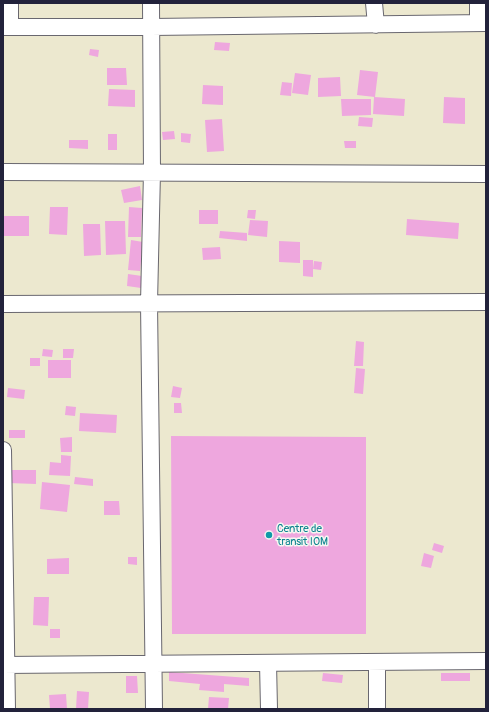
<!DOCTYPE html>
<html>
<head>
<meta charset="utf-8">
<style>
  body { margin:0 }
  #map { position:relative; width:489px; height:712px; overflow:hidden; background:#ece8cf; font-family:Pangolin,sans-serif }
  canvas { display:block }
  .frame { position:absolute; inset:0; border:4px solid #22223b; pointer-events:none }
</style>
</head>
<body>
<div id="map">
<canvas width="489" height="712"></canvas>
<div class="frame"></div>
</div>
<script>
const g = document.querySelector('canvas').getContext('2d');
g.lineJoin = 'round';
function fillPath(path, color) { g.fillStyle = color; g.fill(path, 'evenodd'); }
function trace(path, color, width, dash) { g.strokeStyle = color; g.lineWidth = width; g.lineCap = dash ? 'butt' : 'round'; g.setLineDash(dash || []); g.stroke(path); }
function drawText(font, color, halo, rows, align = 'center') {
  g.font = font + ' Pangolin,sans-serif'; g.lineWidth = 3; g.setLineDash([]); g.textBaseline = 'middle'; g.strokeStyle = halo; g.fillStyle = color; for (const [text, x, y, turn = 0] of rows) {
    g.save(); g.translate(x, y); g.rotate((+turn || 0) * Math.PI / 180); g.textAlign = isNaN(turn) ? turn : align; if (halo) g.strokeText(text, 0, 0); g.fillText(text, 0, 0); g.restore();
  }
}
const building = new Path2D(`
  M215,42l15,1 -1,8 -15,-1z
  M90,49l9,1 -1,7 -9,-2z
  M107,68h19l1,17h-20z
  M360,70l18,2 -3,25 -18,-2z
  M295,73l16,2 -3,20 -16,-2z
  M340,77l1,19 -23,1v-19z
  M282,82l10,1 -1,13 -11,-1z
  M203,85l20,1v19l-21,-1z
  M109,89l26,1v17l-27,-1z
  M374,97l31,2 -1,17 -31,-2z
  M444,97l21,1v26l-22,-1z
  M341,99h30v16l-29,1z
  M359,117l14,1 -1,9 -14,-1z
  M222,119l2,32 -17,1 -2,-32z
  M174,131l1,8 -12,1 -1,-8z
  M181,133l10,1 -1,9 -9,-1z
  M108,134h9v16h-9z
  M69,140h19v9l-19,-1z
  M344,141h12v7h-11z
  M140,186l2,14 -18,3 -3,-13z
  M50,207h18l-1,28 -18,-1z
  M129,207l13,1 -1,29h-13z
  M199,210h19v14h-19z
  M248,210h8l-1,9 -8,-1z
  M4,216h25v20h-25z
  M407,219l52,4 -1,16 -52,-4z
  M250,220l18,1 -1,16 -19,-2z
  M105,221h20l1,33 -20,1z
  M83,224h17l1,31 -17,1z
  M220,231l27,2v8l-28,-3z
  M131,240l12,2 -3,29 -12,-1z
  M279,241l21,1v21l-21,-1z
  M220,247l1,12 -18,1 -1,-12z
  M303,260h10v17l-10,-1z
  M314,261l8,1 -1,8 -8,-1z
  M128,274l14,2 -1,12 -14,-2z
  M356,341l8,1 -1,24h-9z
  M43,349l10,1 -1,7 -10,-1z
  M63,349h11l-1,9h-10z
  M30,358h10v8h-10z
  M48,360h23v18h-23z
  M356,368l9,1 -2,25 -9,-1z
  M173,386l9,2 -2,10 -9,-1z
  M8,388l17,2 -1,9 -17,-2z
  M174,403h7l1,10h-8z
  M66,406l10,1 -1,9 -10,-1z
  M80,413l37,2 -1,18 -37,-2z
  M9,430h16v8h-16z
  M171,436l195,1v197h-194z
  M72,437v15h-11l-1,-14z
  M61,455l10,1 -1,20 -21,-1 1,-13 11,1z
  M8,470h28v14l-28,-1z
  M75,477l18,2v7l-19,-2z
  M42,482l28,3 -3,27 -27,-3z
  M104,501h15l1,14h-16z
  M434,543l10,3 -2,7 -10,-3z
  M424,553l10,3 -3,12 -10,-2z
  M128,557h9v8l-9,-1z
  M69,558v16h-22v-15z
  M34,597h15l-1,29 -15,-1z
  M50,629h10v9h-10z
  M169,672l80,6v8l-25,-2v8l-25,-2 1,-6 -31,-3z
  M323,673l20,2 -1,8 -20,-2z
  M441,673h29v8h-29z
  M126,676h11l1,17h-12z
  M77,691l12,1 -1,17h-12z
  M66,694l1,15h-17l-1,-14z
  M209,697l20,1 -1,11h-20z`);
const minor = new Path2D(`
  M10,3v24
  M151,3l1,169 -3,131 5,406
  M374,3l2,22
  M478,23v-20
  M3,27h148l335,-4
  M3,172l483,2
  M3,304l483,-2
  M3,450l4,259
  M377,662v47
  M268,663l1,46
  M3,665l483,-4`);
const markers = [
  [269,535,4,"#0f9aa8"]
];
const cultureNames = [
  ["Centre de",277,529],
  ["transit IOM",277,542]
];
fillPath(building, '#eea7de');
trace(minor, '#69676f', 18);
trace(minor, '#fff', 16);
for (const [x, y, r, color] of markers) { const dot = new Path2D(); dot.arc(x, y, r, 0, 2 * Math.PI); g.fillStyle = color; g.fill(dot); trace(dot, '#f6f6f2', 1.5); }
drawText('11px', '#0d838f', '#f6f6f2', cultureNames, 'left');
</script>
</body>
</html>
